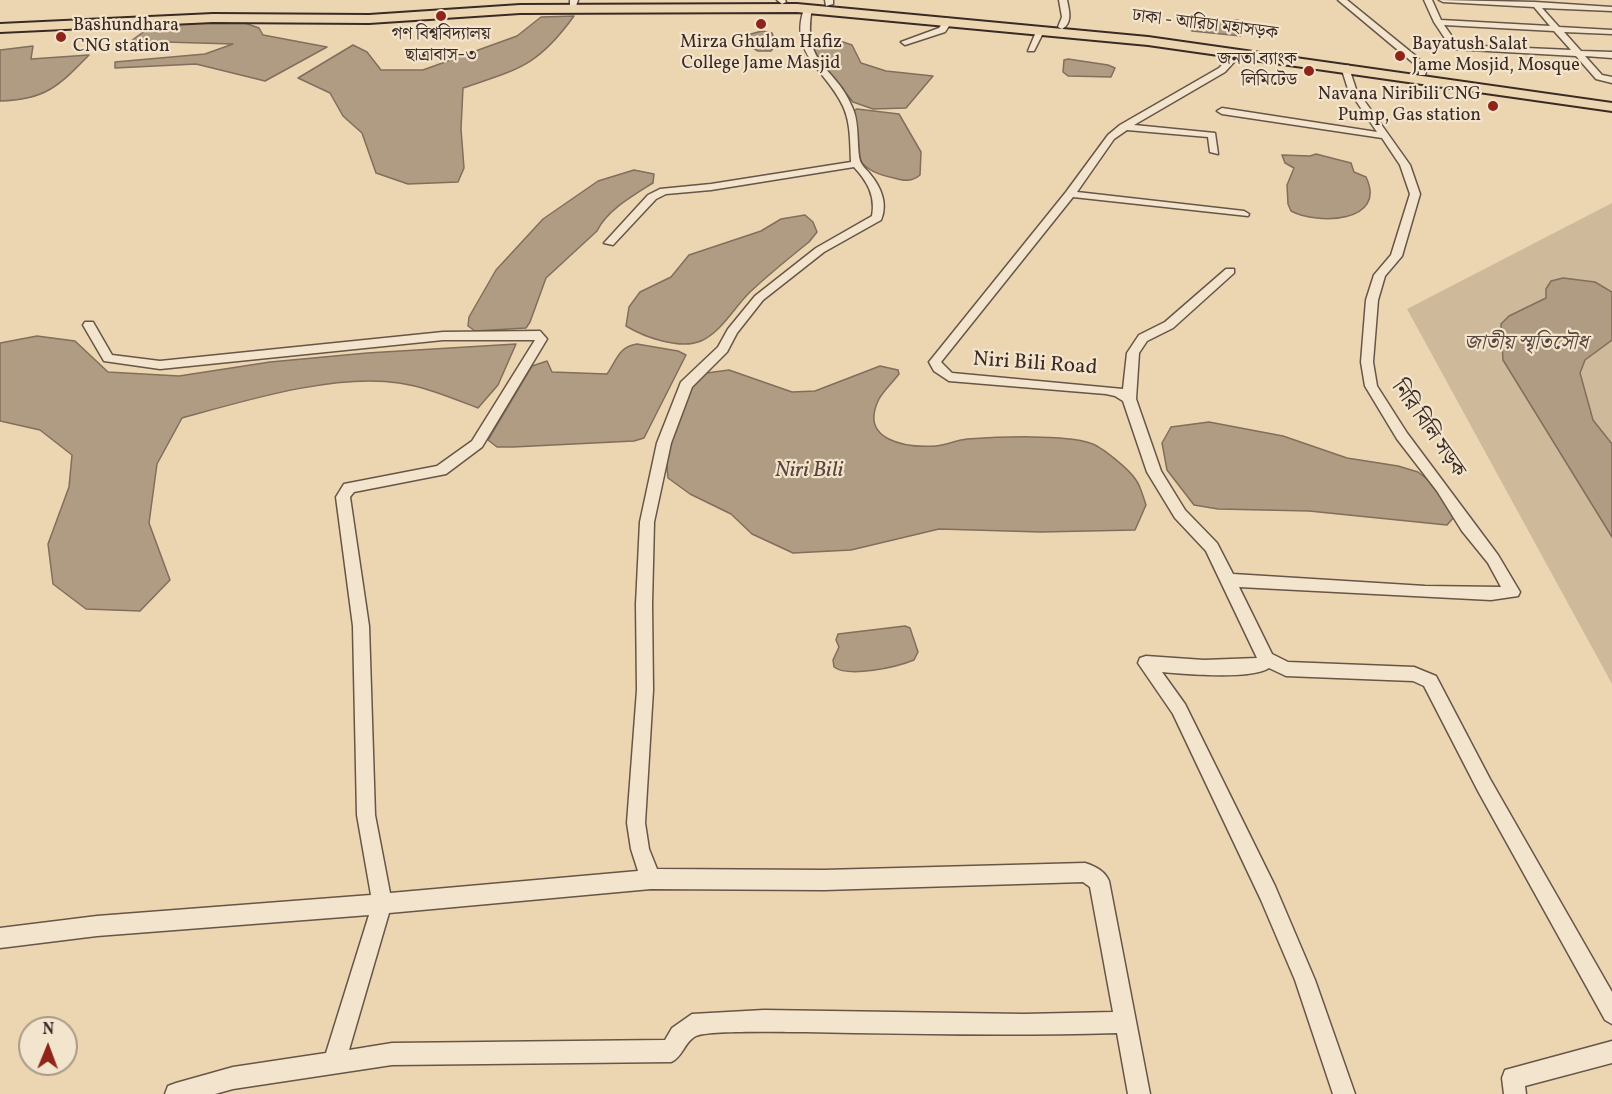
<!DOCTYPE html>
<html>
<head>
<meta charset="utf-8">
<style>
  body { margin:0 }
  #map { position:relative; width:1612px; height:1094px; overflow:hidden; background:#ecd6b2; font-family:Vollkorn,serif }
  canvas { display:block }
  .north { position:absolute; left:18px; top:1016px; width:60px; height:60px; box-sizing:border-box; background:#f3e4cd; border:2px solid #a99a89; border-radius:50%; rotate:1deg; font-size:16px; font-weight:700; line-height:24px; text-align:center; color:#3b2a24 }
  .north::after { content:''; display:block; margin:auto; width:21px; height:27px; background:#8f2418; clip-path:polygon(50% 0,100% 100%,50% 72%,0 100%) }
</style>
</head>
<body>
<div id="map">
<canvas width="1612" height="1094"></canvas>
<div class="north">N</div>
</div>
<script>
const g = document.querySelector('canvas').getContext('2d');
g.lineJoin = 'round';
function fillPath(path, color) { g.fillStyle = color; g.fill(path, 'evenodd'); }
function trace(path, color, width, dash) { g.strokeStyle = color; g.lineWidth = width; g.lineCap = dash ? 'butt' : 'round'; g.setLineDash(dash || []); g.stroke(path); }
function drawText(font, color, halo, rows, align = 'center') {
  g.font = font + ' Vollkorn,"Noto Serif Bengali",serif'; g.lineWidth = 4.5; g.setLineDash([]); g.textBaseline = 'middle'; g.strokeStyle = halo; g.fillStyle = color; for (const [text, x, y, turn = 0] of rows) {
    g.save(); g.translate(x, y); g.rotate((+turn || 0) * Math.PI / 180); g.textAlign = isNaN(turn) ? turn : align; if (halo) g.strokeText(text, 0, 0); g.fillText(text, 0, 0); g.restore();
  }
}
const green = new Path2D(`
  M1612,203v481l-205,-375z`);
const water = new Path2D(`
  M574,16c-36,50 -55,53 -111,72l-2,41 3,39 -6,14 -50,2 -32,-11 -14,-40 -19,-17 -13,-23 -32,-15 55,-33 14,7 14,18h42l94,-34 24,-19z
  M1178,17l60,3 3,16 -49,-5z
  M242,22l17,6 4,7 64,12 -62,34 -69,-17 -81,4v-6l90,-8 28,-10 -102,-3 23,-17z
  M762,31l10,2 4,11 -5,7h-13l-11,-6v-10z
  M831,38l21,7 9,18 25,8 47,5 -27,32 -33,1 -20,-7 -44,-55z
  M33,46l-2,13 58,-4c-30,31 -44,45 -89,46v-51z
  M1068,59l40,6 7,3 -4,9 -43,-1 -5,-4 1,-12z
  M857,109l42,5 22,38 -1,23c-8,7 -16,6 -26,3 -44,-9 -37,-27 -43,-66z
  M1316,154l35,9 3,9 12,5c22,46 -49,48 -75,34l-3,-7 -1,-19 7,-17 -9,-5 -3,-8 28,1z
  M634,170l20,4 -1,9c-19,12 -46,27 -56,48l-51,47 -16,44 -4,6 -51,3 -7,-5 1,-9 27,-47 47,-51 55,-38z
  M805,215l8,7 4,10 -8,10c-20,16 -41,33 -60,51 -15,15 -28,39 -48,48 -21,9 -57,-4 -75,-15l3,-19 11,-15 31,-15 18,-22 72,-24 20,-12z
  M1563,278l32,4 17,10v48l-27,20 -5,13 13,47 19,24v93l-109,-177 -2,-36 8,-8 37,-18v-9l5,-8z
  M37,336l38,5 33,31 71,4 91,-14 97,-9 149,-9 -18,41 -20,23c-26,-10 -52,-21 -79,-25 -64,-10 -155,18 -217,35l-25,46 -8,59 21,57 -30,31 -54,-2 -33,-25 -5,-40 21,-57 3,-32 -32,-25 -40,-9v-78z
  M637,344l41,7 8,4 -42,83 -10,3 -121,6h-16l-9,-7 44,-74 15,-5 5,11 55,2c10,-14 11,-27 30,-30z
  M880,366l18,4 1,4c-6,8 -15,16 -20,25 -21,42 28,49 57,47 11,-1 21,-6 31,-7 28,-2 99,-5 123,4 11,3 40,27 46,37 5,7 7,17 10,25l-11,25 -94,2 -102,-3 -88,21 -58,3 -41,-19 -21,-20 -41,-20 -22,-16c-5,-36 9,-75 31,-104l30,-4 63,22 23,-1z
  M1209,422l74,14 64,22 51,8 20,6 17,13 19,32 -7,8 -138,-14 -91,-2 -24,-4 -27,-35 -5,-27 9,-16z
  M905,626l5,2 8,24 -4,8c-17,7 -65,18 -80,7l-1,-7 6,-13 -3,-7 2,-6z`);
const minor = new Path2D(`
  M570,0h8l-2,6h-6z
  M777,0h8l1,2 -4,2z
  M825,0h8v4l-7,2z
  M1059,0h8c2,10 6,23 -5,29l-4,-2 4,-10z
  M1338,0h9l70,57 10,12 -2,6h-6v-6l-8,-8z
  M1424,0h8l9,20 109,6 -16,-19 -91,-5 -4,-2 96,2 77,5v4l-70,-3 17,19 53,3v4l-48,-2 17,19 31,1v6l-27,-2 17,19 10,2v6l-16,-4 -20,-23 -124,-7 -18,-27zM1444,25l110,6 17,19 -113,-5z
  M805,6l7,2c-11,59 24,57 41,101 7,16 3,44 8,54 2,4 7,8 9,11 11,13 18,30 11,46l-57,32 -61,48 -26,33 -10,19 -35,35 -21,56 -17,79 -2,82 1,86 -8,133 4,26 8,20 167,1 261,-7c10,3 20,8 24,18l41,213h-22l-11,-61c-104,3 -208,1 -312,-1 -18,0 -98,-2 -109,4 -12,6 -13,21 -25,26l-279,3 -159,24 -18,5h-50l3,-8 8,-3 57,-16 93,-14 43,-138 -272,21 -97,12v-20l97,-12 274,-21 -14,-80 -4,-189 -17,-129 8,-13 93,-18 35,-25 63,-101h-92l-283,29 -56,-8 -21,-36 2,-3h8l19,33 48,6 283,-29 97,-1 7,8 -65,108 -36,27 -92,18 -4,5 19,129 6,189 15,78 248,-22 -7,-22 -4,-26 10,-133 -1,-86 4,-82 17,-79 24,-61 37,-35 10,-18 27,-33 61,-48 56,-32c4,-20 -5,-35 -18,-49l-143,23 -45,4 -10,5 -43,46 -9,-2 44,-48 12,-6 51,-5 140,-22c-1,-19 0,-39 -8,-56 -17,-37 -56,-52 -38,-100zM1083,882l7,5 23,125 -89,2 -260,-4 -72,4 -20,14 -7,12 -273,3 -43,7 40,-137 262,-24 173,1z
  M946,18l7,2 -8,12 -40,13 -4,-3 38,-14z
  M1038,27l7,2 -11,22h-6z
  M1236,50l7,2 -18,20 -91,53 81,8 3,21 -8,-2 -2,-15 -81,-7 -13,9 -37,53 167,19 5,3 -1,2 -175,-19 -132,165 11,11 171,16 4,-36 12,-18 26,-13 61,-53h8v4l-61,55 -26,13 -8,12 -3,46 25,72 24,39 32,33 16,31 192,12 76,1 -13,-24 -26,-32 -25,-40 -40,-52 -32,-53 -4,-24 5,-62 8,-25 17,-20 19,-61 -10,-29 -18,-27 -160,-24 -5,-3 5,-3 155,24 -29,-43 -7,-22 7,-2 8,24 54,76 10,29 -18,62 -17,20 -7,24 -5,62 4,24 30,47 91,122 22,37 -2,4 -27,4 -252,-13 33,67 16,8 126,5 22,9 54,103 122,213v32l-7,-4 -127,-229 -54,-105 -11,-5 -127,-5 -17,-8c-18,12 -85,6 -107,4l23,32 90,182 40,94 40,114h-22l-38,-114 -34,-80 -88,-186 -35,-51 2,-5 6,-2 58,4 53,-2 -51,-107 -31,-33 -28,-46 -24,-71 -8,-5 -9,-2 -157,-13 -15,-10 -5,-9 137,-170 42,-57 12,-10 99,-57z
  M1612,1041v22l-87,23 1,8h-22l-2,-16 3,-8z`);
const highway = new Path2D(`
  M797,4l351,33 464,66v8l-464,-66 -351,-33 -277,1 -151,10 -156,-1 -213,10v-8l213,-10 156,1 151,-10z`);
const markers = [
  [441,16,6,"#8f2418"],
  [761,24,6,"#8f2418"],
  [61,37,6,"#8f2418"],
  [1400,56,6,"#8f2418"],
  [1309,71,6,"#8f2418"],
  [1493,106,6,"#8f2418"]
];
const farStreetnames = [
  ["ঢাকা - আরিচা মহাসড়ক",1205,26,7]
];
const farPoinames = [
  ["Bashundhara",73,27],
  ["CNG station",73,48],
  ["গণ বিশ্ববিদ্যালয়",441,36,"center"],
  ["ছাত্রাবাস-৩",441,57,"center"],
  ["Mirza Ghulam Hafiz",761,44,"center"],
  ["College Jame Masjid",761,65,"center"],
  ["Bayatush Salat",1412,46],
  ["Jame Mosjid, Mosque",1412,67],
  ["জনতা ব্যাংক",1297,61,"right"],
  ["লিমিটেড",1297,82,"right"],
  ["Navana Niribili CNG",1481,96,"right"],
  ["Pump, Gas station",1481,117,"right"]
];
const parkNames = [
  ["জাতীয় স্মৃতিসৌধ",1526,345]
];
const streetNames = [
  ["Niri Bili Road",1035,365,4],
  ["নিরি বিলি সড়ক",1427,430,55]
];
const waterNames = [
  ["Niri Bili",809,472]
];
fillPath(green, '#ceb99a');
fillPath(water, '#b09c82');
trace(water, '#816e5c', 1.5);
trace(minor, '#675548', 3);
trace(highway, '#3b2a24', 4);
fillPath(minor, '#f3e4cd');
fillPath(highway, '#ecd6b2');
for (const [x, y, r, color] of markers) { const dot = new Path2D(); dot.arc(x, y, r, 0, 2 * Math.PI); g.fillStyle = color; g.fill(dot); trace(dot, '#f3e4cd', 2); }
drawText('18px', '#3b2a24', '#f3e4cd', farStreetnames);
drawText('18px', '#3b2a24', '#f3e4cd', farPoinames, 'left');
drawText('italic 21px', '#58473c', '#f3e4cd', parkNames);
drawText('21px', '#3b2a24', '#f3e4cd', streetNames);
drawText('italic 22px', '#58463c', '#f3e4cd', waterNames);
</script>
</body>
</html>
